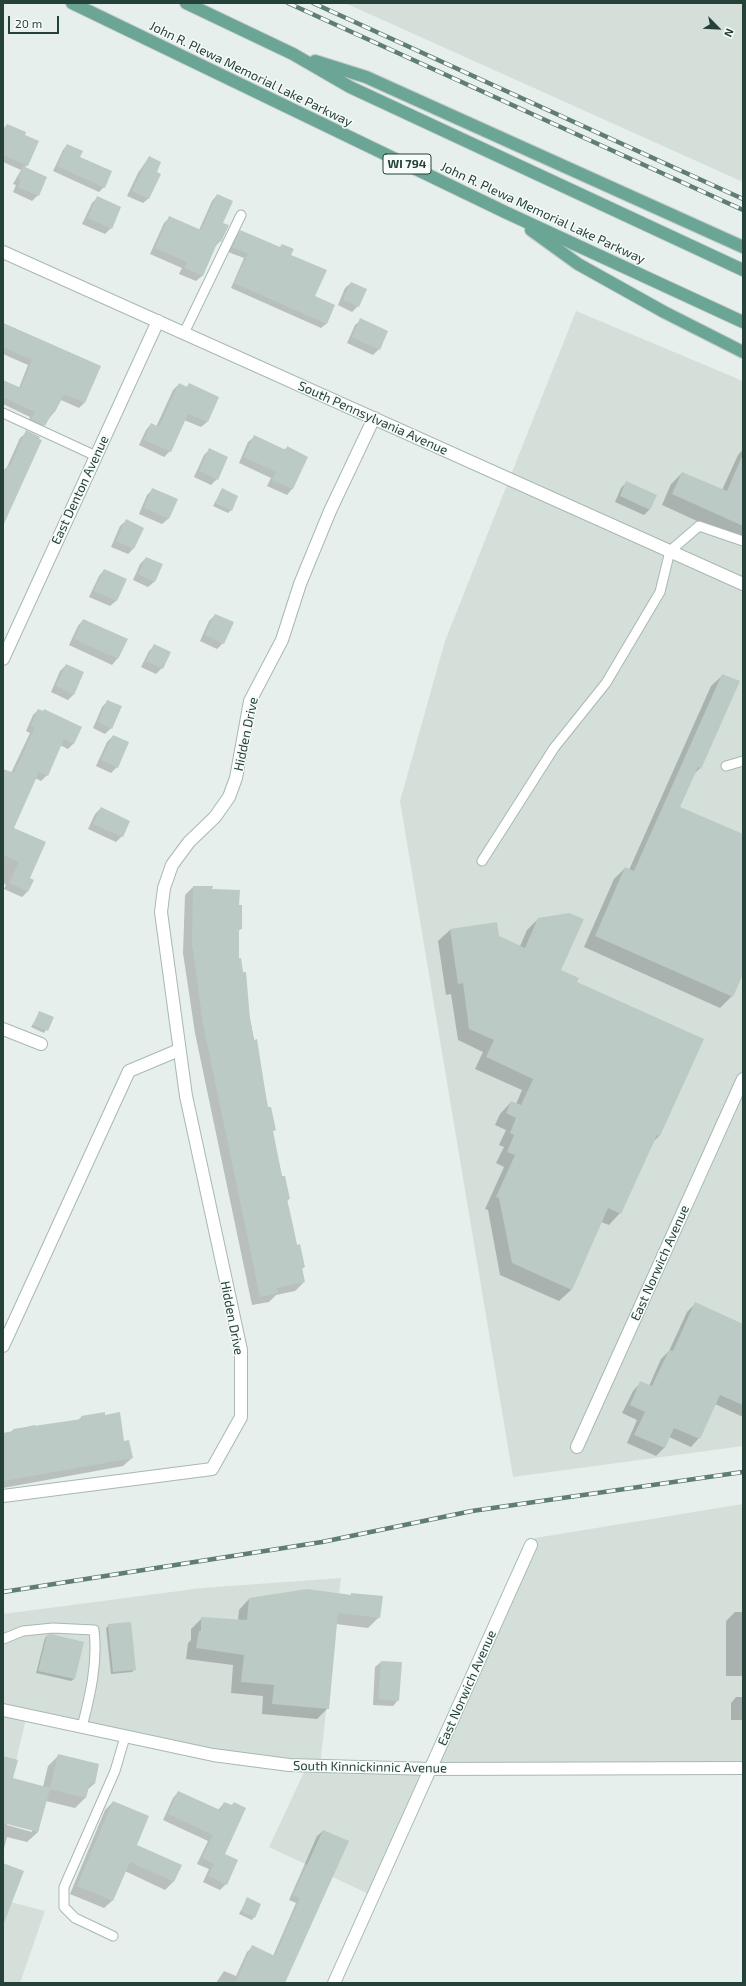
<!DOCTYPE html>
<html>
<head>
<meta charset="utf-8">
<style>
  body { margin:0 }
  #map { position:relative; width:746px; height:1986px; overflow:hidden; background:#e6efeb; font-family:"Exo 2",sans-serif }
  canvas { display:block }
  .frame { position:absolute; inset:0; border:4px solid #24423a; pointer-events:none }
  .north { position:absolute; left:698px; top:8px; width:40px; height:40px; -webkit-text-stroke:3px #f7fbf9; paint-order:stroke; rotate:114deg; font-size:11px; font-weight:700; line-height:16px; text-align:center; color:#24423a }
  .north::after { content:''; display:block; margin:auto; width:14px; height:18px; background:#24423a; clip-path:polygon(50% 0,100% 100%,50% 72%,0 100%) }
  .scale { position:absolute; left:8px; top:16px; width:51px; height:18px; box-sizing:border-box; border:2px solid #24423a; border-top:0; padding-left:5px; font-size:12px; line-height:14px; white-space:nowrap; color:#24423a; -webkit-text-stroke:3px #f7fbf9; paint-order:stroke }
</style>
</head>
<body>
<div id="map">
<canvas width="746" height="1986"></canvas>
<div class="frame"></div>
<div class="north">N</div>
<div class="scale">20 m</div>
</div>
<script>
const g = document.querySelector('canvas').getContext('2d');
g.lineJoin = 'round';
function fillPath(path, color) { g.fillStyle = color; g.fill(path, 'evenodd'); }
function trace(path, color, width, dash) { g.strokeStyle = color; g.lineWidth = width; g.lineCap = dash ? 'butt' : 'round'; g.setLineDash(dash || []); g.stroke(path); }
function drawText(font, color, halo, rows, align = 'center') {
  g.font = font + ' "Exo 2",sans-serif'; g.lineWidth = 3; g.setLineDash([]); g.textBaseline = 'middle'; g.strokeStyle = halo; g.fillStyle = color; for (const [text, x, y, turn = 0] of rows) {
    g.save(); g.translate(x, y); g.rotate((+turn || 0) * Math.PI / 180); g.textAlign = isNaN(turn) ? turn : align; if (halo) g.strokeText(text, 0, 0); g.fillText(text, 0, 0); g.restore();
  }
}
const built = new Path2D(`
  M345,3h398v179z
  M576,311l167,70v1065l-230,31 -113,-676 45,-160z
  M743,1504v264l-312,1 -58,127 -104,-49 38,-81 -18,-1 -262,-50 -24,99v-200l199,-26 139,-10 -21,188 111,3 104,-231z
  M3,1900l42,11 -25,72h-17z`);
const shadow = new Path2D(`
  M7,125l20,40 -3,3 14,27 -6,6 -19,-9 3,-7 -3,-1 8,-14 -18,-8v-33z
  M67,145l37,42 -5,5 -46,-21 10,-21z
  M149,157v41l-6,5 -16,-7 11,-23z
  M217,195l5,28 -2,18 -6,7 -12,28 -6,5 -17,-7 3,-6 -32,-14 14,-31 6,-6 29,13 13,-29z
  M98,197l22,10 -9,21 -6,6 -23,-10 10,-21z
  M241,231l38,17 3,-3 32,51 20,9 -8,19 -5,4 -90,-40 13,-30 -16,-6 8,-16z
  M351,283l7,23 -6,6 -14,-7 7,-17z
  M361,320l18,29 -6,6 -26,-12 8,-18z
  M3,323l97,43 -16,37 -5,5 -18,-8 -6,11 -16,20 -12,-6 3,-8 -27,-13v-23l16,7 9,-23 -25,-11z
  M179,384l7,3 4,-3 17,38 -6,5 -17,-7 -14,31 -6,6 -25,-12 7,-15 5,-6 5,3 17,-37z
  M27,432l11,8 -35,85v-54l4,-4 13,-29z
  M254,437l30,13 4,-3 18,10 -14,32 -5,6 -20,-9 4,-8 -32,-15 9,-21z
  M743,449v93l-81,-37 9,-21 11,-11 40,17 16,-35z
  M209,450l8,29 -6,6 -17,-8 10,-22z
  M626,483l24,26 -6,6 -29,-13 6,-14z
  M153,489l24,11 -9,19 -6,5 -23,-10 8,-19z
  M222,489l9,21 -3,3 -15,-7z
  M126,521l7,28 -5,5 -17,-7 9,-21z
  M146,558l15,7 -7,17 -6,5 -15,-7 7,-16z
  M104,570l21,9 -9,22 -6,5 -21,-9 10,-21z
  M215,615l8,28 -6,6 -17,-8 9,-20z
  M83,620l43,20 -9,19 -5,6 -43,-20 9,-19z
  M154,646l8,22 -6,6 -15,-7 8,-16z
  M66,665l8,29 -6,6 -17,-8 9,-21z
  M723,675l-23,93 -6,6 -15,33 64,28v136l-11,25 -12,12 -136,-61 30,-68 11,-11 4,2 82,-184z
  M108,701l3,27 -6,6 -12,-6 9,-21z
  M38,710l36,33 -6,6 -8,-4 -13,30 -6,6 -6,-3 -22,50 16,51 4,2 -6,11 -5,5 -18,-8 2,-4 -3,-2v-113l8,3 19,-40 -4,-2 7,-16z
  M113,736l4,31 -6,6 -15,-7 11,-24z
  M101,808l21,28 -6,6 -28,-13 7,-15z
  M193,887l18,3 27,16 3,23 -3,2v28l30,150 7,21 -3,2 10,45 7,22 -2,2 10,45 7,21 -2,2 2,13 -9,9 -19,4 -7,7 -17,3 -57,-272 -12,-80 2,-58z
  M539,918l21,52 16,13 83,153 -7,7 -32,70 -11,12 -8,-3 -30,68 -12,11 -59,-26 -12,-65 -3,-1 19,-42 -8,-4 8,-16 -5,-2 7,-15 -11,-5 5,-11 11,-12 5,2 6,-14 -47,-21 8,-17 -25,-12 -7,-46 -5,1 -8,-54 12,-11 46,-7 2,14 22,9 7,-16z
  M40,1012l13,6 -9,15 -13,-6z
  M695,1304l48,21v92l-28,-13 -16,34 -8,9 -22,-10 -5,11 -8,8 -29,-13 10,-23 -15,-7 11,-22 8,-9 8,4 12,-27 8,-8 18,-39z
  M82,1417l41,25 9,16 -9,8 -120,22v-54l7,-1 3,-3 22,-5 1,3 42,-8z
  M352,1594l27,23 -11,11 -32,-4 -8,84 -11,11 -55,-5 1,-18 -32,-3 2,-28 -47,-6 2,-16 3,-3v-11l11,-11 36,2 1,-10 10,-11 100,-3z
  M735,1612h8v64h-17v-55z
  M109,1625l26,44 -3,3 -21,2 -5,-46z
  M47,1636l36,7 -9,36 -3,2 -35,-8 9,-35z
  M381,1662l17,38 -5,6 -20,-1 2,-38z
  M736,1697h7v23h-12v-17z
  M59,1755l39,9 -4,20 -7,6 -1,7 -11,11 -29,-7 -8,31 -11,10 -20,-5 -4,15v-94l9,21 31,8 5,-21zM7,1823l25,7v2l-25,-7z
  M178,1792l40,18 6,-7v52l2,29 -6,6 -17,-8 6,-13 -12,-5 11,-23 -45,-21 10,-22z
  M113,1802l23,43 38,36 -9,9 -40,-19 -12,29 -9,8 -34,-14 35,-84z
  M323,1831l-39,152h-68l8,-12 12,5 11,-24 5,-5 21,9 23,-53 -7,-3 28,-64z
  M248,1898l6,19 -2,3 -13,-6z`);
const building = new Path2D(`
  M7,124l19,8 -1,3 14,6 -11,25 -25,-11v-23z
  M67,144l16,7 -3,6 32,14 -7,17 -48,-22z
  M149,156l12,6 -4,10 4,2 -12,25 -17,-8z
  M23,166l24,11 -8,19 -21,-9 3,-7 -3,-2z
  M217,194l16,7 -10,22 6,2 -8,17 -3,-1 -15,35 -18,-8 2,-6 -32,-14 14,-32 32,14z
  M97,196l24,11 -9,22 -24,-11z
  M240,230l40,17 2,-3 12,5 -3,6 36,15 -12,26 20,9 -8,19 -93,-41 14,-29 -16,-7z
  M351,282l16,7 -8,18 -16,-7z
  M360,318l28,13 -8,19 -28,-13z
  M3,323l98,43 -16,37 -21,-9 -9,18 -2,-1 -8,15 -14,-7 4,-7 -32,-15v-17l18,8 11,-28 -29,-13z
  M179,383l8,4 2,-4 30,14 -11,25 -20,-8 -17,38 -27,-12 7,-17 8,4z
  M26,430l14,7 -1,2 3,1 -39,86v-51l5,-10 2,1z
  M254,435l32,15 1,-4 21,11 -15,32 -21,-9 4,-8 -32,-15z
  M209,448l19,9 -10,23 -19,-9z
  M743,454v72l-71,-32 10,-22 45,19z
  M626,481l31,14 -7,15 -30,-14z
  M152,488l26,11 -9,20 -25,-11z
  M222,488l16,8 -6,15 -17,-8z
  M126,519l18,9 -10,21 -18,-8z
  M146,557l17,7 -8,18 -17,-8z
  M104,569l23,10 -10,22 -23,-10z
  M215,614l19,8 -10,22 -19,-9z
  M83,619l45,20 -10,20 -44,-20z
  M154,644l17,8 -8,17 -17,-8z
  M66,664l18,8 -10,23 -18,-9z
  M722,674l18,7 -39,88 -3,-2 -18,40 63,27v140l-10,23 -138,-61 30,-69 9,4z
  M107,700l15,6 -10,23 -14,-7z
  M38,709l5,2 1,-2 38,18 -8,17 -10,-5 -16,37 -9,-4 -25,56 32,14 -16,36 4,2 -6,12 -19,-9 10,-21 -16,-7v-86l11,4 21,-46 -4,-1z
  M113,735l16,7 -11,26 -17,-8z
  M101,807l29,14 -7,16 -30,-13z
  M193,886h20l-1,3 28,1 -1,15h3v24h-3v29h2l2,14h3l4,47 4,21 3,-1 8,51 3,17h3l5,23 -3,1 9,45h3l5,23h-3l7,31 3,15 3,-1 5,23 -3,1 3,14 -28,6 1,5 -18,4 -57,-273 -11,-80z
  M569,913l15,6 -23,51 18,8 -2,4 127,57 -44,97 -3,-1 -36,79 -13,-6 -36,82 -60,-27 -13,-65 -3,-1 19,-42 -8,-3 7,-17 -4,-2 6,-15 -10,-5 5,-12 10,4 12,-26 -47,-22 8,-17 -25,-11 -6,-46 -5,1 -8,-55 47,-7 2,14 26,12 13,-30z
  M39,1011l15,6 -6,14 -15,-6z
  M695,1302l48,22v81l-23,-10 -20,44 -26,-11 -9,20 -31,-13 11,-23 -15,-7 10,-24 12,5 17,-36 4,1z
  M105,1412v3l15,-3 4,29 5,-1 4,18 -130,23v-48l10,-2v-2l69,-10 -1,-3z
  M307,1589l44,6v-2l32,3 -3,22 -42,-5 -9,96 -57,-5 2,-19 -33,-3 3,-27 -48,-7 3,-17h2v-14l46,3 2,-22z
  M131,1622l5,48 -23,2 -5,-48z
  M51,1634l33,8 -9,37 -37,-8 9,-36z
  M381,1661l21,1 -3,39 -21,-2z
  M58,1754l41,10 -4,20 -5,-1 -4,15 -36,-9 -12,43 -35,-9v-67l15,4 -5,18 37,10z
  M178,1791l42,19 4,-8 8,3 2,-3 12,6 -21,46 13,6 -11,25 -19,-9 6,-12 -12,-6 11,-23 -45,-21z
  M113,1801l36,15 -12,29 45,20 -8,17 -44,-20 -17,39 -36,-15z
  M323,1830l26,11 -64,142h-50l17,-38 23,11 25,-58 -7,-3z
  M3,1863l21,8 -20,52h-1z
  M247,1897l14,7 -6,14 -14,-7z`);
const service = new Path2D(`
  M184,333l57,-118
  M3,413l93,43
  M726,766l17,-5
  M482,861l72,-113 52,-65 54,-91 10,-41 29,-25 44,15
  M3,1639l20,-8 30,-3 41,2c4,33 -4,66 -12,97
  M113,1936l-38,-18 -11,-11v-20l51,-116 10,-34`);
const minor = new Path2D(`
  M3,659l155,-338
  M3,1029l38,15
  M3,1346l126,-275 50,-21
  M577,1447l166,-368
  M3,1496l209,-27 29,-52v-67l-55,-254 -25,-184 3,-24 8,-23 17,-23 26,-25 14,-20 7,-19 14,-77 32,-61 18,-56 30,-73 44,-93
  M334,1983l197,-438`);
const tertiary = new Path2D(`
  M3,252l740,332
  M3,1710l210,45 76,10 142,4 312,-1`);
const primary = new Path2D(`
  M72,3l435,210 236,109
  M186,3l107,51 57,33 393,183
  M315,61l51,16 377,170
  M531,230l47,34 86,48 79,40`);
const rail = new Path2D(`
  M288,3l455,207
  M313,3l430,196
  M3,1592l319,-50 150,-31 271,-39`);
const shields = [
  [407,164,48]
];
const shieldNames = [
  ["WI 794",407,164]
];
const streetNames = [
  ["John R. Plewa Memorial Lake Parkway",251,74,26],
  ["John R. Plewa Memorial Lake Parkway",543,213,25],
  ["South Pennsylvania Avenue",373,418,24],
  ["East Denton Avenue",80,490,-65],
  ["Hidden Drive",246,734,-78],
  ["East Norwich Avenue",660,1263,-66],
  ["Hidden Drive",232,1318,79],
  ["East Norwich Avenue",467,1688,-66],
  ["South Kinnickinnic Avenue",370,1767,1]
];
fillPath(built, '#d4dfda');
fillPath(shadow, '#0003');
fillPath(building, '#bbcac4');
trace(service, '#a8b8b2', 11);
trace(minor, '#a8b8b2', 14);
trace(tertiary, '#a8b8b2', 14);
trace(primary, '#c2cac8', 14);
trace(service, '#fff', 9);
trace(minor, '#fff', 12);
trace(tertiary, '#fff', 12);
trace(primary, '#6aa596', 12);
trace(rail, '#5f7d75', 4.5);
trace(rail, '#f7fbf9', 3, [9]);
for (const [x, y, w] of shields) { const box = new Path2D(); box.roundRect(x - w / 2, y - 10, w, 20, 3); g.fillStyle = '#f7fbf9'; g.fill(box); trace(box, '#24423a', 1); }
drawText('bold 12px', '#24423a', null, shieldNames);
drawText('13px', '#24423a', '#f7fbf9', streetNames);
</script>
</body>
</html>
